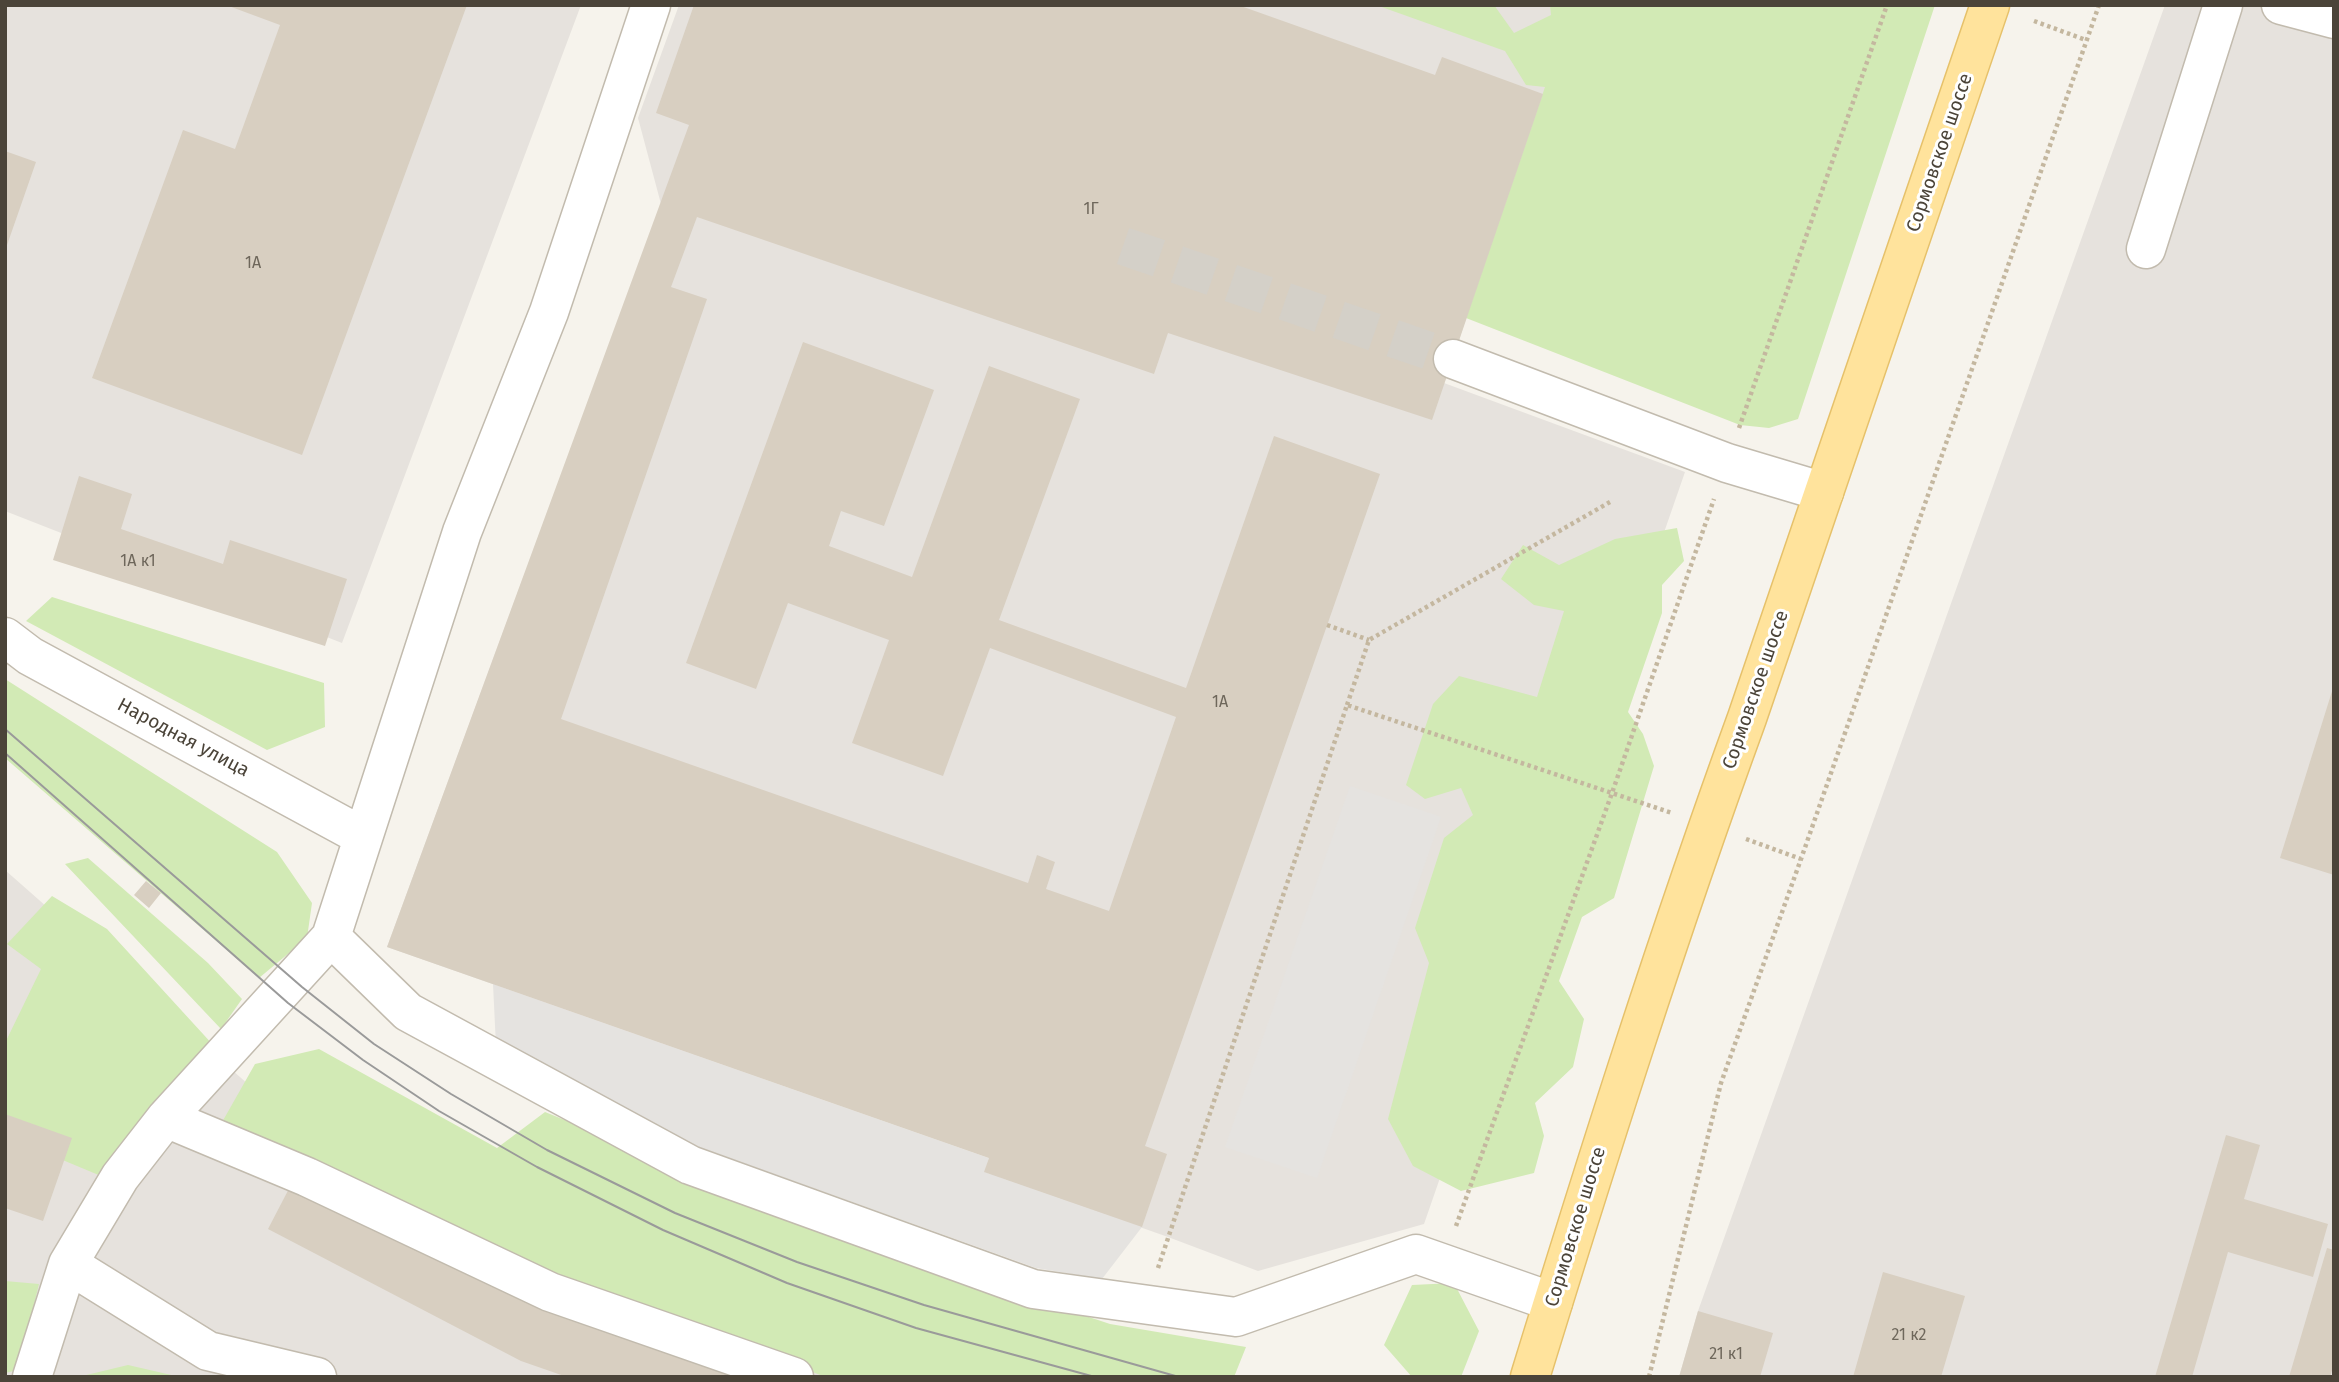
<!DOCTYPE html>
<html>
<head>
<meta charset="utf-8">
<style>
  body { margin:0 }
  #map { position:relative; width:2339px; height:1382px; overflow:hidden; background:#f6f3ec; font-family:"Fira Sans",sans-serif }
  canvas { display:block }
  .frame { position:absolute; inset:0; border:7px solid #4b4439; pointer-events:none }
</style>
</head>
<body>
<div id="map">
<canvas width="2339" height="1382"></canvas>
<div class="frame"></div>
</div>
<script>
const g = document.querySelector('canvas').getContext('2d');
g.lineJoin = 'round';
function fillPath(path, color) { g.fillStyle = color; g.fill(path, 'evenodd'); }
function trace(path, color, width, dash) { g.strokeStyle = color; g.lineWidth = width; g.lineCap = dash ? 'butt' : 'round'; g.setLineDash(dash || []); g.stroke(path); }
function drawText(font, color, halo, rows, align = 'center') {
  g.font = font + ' "Fira Sans",sans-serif'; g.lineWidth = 6; g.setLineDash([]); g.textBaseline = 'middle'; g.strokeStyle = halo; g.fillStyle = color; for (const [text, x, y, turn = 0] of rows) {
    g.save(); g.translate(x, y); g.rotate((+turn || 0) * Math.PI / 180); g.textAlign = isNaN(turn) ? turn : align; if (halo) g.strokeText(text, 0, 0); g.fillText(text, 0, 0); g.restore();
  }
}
const industrial = new Path2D(`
  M5,5h576l-239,638 -337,-132z
  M679,5h895l-130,378 241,89 -261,752 -166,47 -90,-34 -184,-65 5,-14 -602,-211 274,-743 -23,-86z
  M2165,5h169v1372h-655l19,-66z
  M5,870l353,311 515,196h-868z`);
const green = new Path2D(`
  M1376,5h118l20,28 37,-18 -1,-10h385l-137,414 -29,9 -29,-3 -274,-107 79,-231 -19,-2 -21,-34z
  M1677,528l7,33 -22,24v28l-34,99 15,22 11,32 -40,132 -32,19 -23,64 25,38 -11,48 -38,36 9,33 -10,37 -73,18 -48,-25 -25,-47 41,-156 -14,-35 29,-90 29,-23 -12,-27 -36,11 -19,-14 27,-81 26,-28 78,21 27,-86 -30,-6 -33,-26 22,-34 36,20 56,-26z
  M52,597l272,86 1,44 -58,23 -241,-129z
  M5,679l272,173 35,51 -5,35 -48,40 -254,-220z
  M88,858l120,105 34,36 -21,30 -156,-165z
  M52,896l55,33 107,117 -113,130 -96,-40v-93l36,-74 -34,-25z
  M319,1049l178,99 48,-36 333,135 232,77 136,23 -12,30h-408l-281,-102 -324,-151 34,-60z
  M5,1281l34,3 -21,86 -13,3z
  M1454,1283l25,48 -18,46h-49l-28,-32 28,-60z
  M128,1365l52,12h-102z`);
const parking = new Path2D(`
  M1350,786l91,31 -124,361 -92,-31z
  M493,984l496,174 -4,14 157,55 -40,52 -66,-11 -337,-121 -203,-101z`);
const building = new Path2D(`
  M226,5h241l-165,450 -210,-77 91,-248 52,19 45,-124z
  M694,5h544l197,70 7,-18 101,37 -111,326 -264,-87 -14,41 -457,-157 -26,70 36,12 -146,420 467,164 9,-28 18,7 -9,27 63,22 67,-194 -186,-69 -47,128 -91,-33 37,-103 -101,-37 -32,86 -70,-26 117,-321 131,48 -50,136 -43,-15 -12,35 83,31 77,-211 91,33 -81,221 187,68 88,-252 106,38 -235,672 22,8 -25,73 -158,-55 5,-14 -602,-211 302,-822 -33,-12z
  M5,151l31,11 -30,86 -1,-1z
  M79,476l53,18 -11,35 102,35 7,-24 117,39 -22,67 -272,-86z
  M2333,688h1v187l-54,-17z
  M146,881l15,12 -12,15 -15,-13z
  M5,1114l67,24 -29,83 -38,-13z
  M2226,1135l34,10 -16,54 84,25 -15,53 -85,-25 -36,125h-37z
  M294,1179l253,133 202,65h-182l-46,-16 -253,-132z
  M2327,1248l7,2v114l-4,13h-41z
  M1883,1272l82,24 -24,81h-88z
  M1698,1311l75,22 -13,44h-81z`);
const minorTunnel = new Path2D(`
  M1123,246l330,113`);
const path = new Path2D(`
  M2034,21l52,19
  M1739,428l148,-423
  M1327,625l42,15
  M1347,705l22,-65 241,-138
  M1746,839l55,20
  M1456,1226l156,-433 102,-294
  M1158,1268l189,-563 325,108
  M1649,1377l72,-294 80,-224 298,-854`);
const minor = new Path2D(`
  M2281,5l53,14
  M2146,249l77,-244
  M1453,359l274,104 97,29
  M5,637l25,19 332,180
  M331,937l77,75 282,153 343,124 203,28 180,-63 137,48
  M166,1118l141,59 243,115 244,85
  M68,1264l140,87 109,26
  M32,1377l36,-113 52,-87 46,-59 165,-181 131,-405 87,-220 102,-307`);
const major = new Path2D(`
  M1530,1377c68,-221 138,-442 217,-659l243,-713`);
const tram = new Path2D(`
  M5,729l297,258 72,57 77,50 96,56 128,63 122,49 127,43 255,72
  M5,753l283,250 75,57 76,51 98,56 126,63 124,53 129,45 179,49`);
const numberNames = [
  ["1Г",1091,210],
  ["1А",253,264],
  ["1А к1",138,562],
  ["1А",1220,703],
  ["21 к2",1909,1336],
  ["21 к1",1726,1355]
];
const streetNames = [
  ["Сормовское шоссе",1940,153,-71],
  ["Сормовское шоссе",1756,690,-71],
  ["Народная улица",183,738,28],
  ["Сормовское шоссе",1576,1227,-73]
];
fillPath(industrial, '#e6e2dd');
fillPath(green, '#d2eab5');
fillPath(parking, '#e5e3e0');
fillPath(building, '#d8cfc1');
trace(minorTunnel, '#d4d0c8', 38, [38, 19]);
trace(minor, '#c2bbae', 41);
trace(major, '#e6c16a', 41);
trace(path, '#c4b79f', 4.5, [3.5, 3.5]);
trace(minor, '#fff', 38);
trace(major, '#ffe39c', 38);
trace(tram, '#9a9a9a', 2);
drawText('16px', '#6e675b', null, numberNames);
drawText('19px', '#4b4439', '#fff', streetNames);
</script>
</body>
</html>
